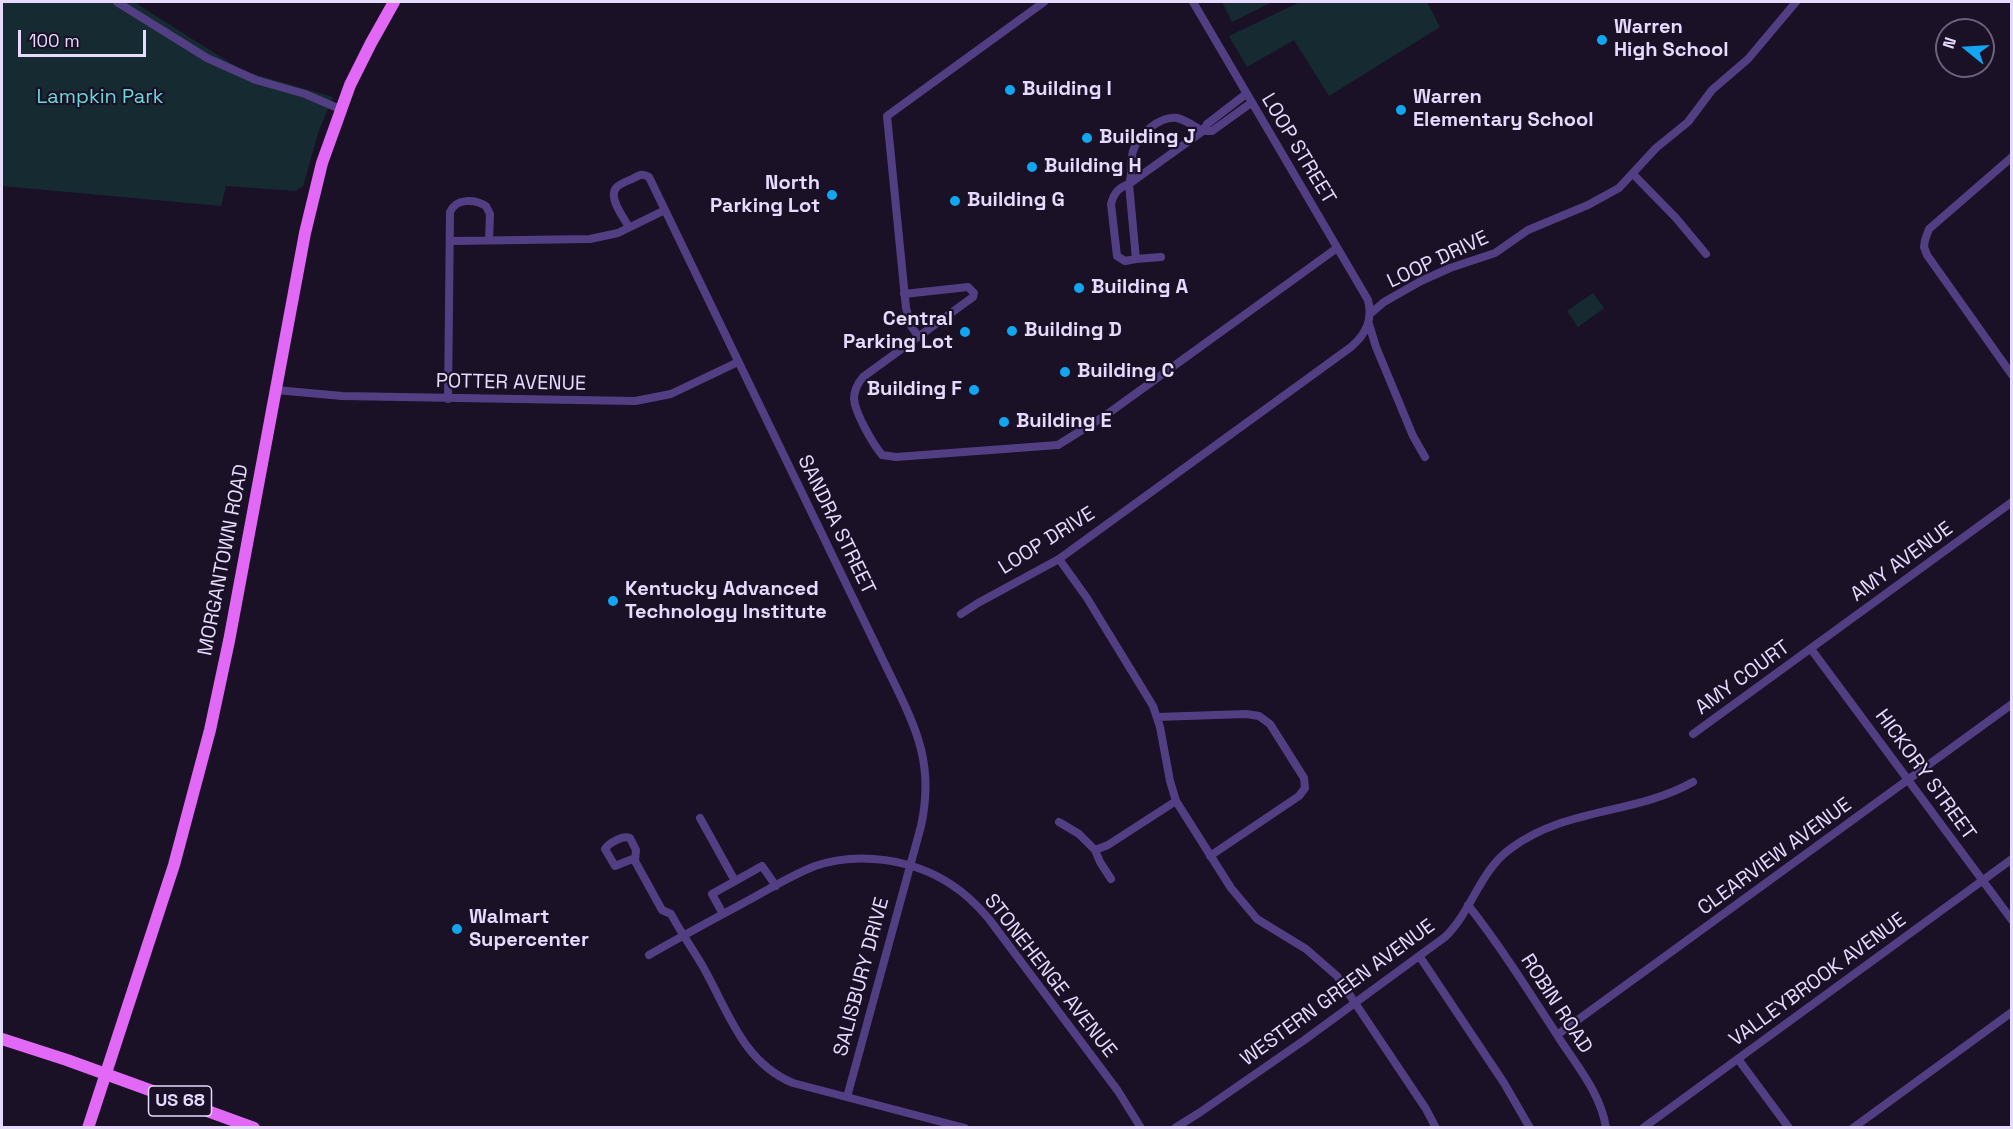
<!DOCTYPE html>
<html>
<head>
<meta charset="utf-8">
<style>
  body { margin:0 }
  #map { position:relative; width:2013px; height:1129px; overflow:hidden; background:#1a1127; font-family:"Space Grotesk",sans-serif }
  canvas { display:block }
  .frame { position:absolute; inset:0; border:3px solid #e6dafd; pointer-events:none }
  .north { position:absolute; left:1935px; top:18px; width:60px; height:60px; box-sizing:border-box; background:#1a1127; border:2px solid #6c617d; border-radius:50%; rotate:288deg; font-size:16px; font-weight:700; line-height:24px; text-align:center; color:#e6dafd }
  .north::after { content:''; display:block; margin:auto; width:21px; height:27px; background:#12a6f1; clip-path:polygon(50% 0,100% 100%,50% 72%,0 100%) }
  .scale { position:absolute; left:18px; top:30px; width:128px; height:27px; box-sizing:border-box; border:3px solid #e6dafd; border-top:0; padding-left:8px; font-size:18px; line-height:21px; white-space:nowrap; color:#e6dafd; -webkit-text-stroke:4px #1a1127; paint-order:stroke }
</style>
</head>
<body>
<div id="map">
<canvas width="2013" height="1129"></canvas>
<div class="frame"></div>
<div class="north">N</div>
<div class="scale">100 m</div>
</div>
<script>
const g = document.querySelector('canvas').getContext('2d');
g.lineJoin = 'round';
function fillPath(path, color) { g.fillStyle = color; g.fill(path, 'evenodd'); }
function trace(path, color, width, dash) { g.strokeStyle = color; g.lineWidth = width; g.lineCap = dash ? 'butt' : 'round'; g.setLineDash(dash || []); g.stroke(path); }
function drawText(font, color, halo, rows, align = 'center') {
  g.font = font + ' "Space Grotesk",sans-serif'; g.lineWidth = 4.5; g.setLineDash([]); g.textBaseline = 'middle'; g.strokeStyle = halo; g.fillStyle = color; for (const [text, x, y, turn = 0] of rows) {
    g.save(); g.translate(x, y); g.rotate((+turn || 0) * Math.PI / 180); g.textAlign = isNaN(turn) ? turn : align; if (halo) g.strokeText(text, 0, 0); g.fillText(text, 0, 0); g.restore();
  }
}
const green = new Path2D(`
  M2,2h136l-1,2 106,67 90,26 -14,33 -16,56 -7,5 -70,-5 -5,20 -219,-20z
  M1222,2h50l-40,20z
  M1300,2h127l13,25 -111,69 -35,-56 -47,27 -18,-31z
  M1593,293l11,15 -26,19 -11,-16z`);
const minor = new Path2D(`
  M117,2l90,56 49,22 49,14 35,15
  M1246,94l-39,30 -4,7h9l39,-28
  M2012,157l-83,72 -4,11 -1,7 3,8 85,120
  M1633,174l43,44 30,36
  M629,227c-5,-9 -21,-29 -13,-39 3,-4 11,-7 16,-9 7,-4 10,-6 17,-2l235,485c28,59 52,96 37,164l-74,271
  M451,241l139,-2 28,-6 47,-23
  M1136,259l-11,2 -8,-5 -6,-52c3,-11 7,-16 18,-20 4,-11 1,-22 4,-33 5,-16 26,-35 44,-33 9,2 18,9 26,13l-74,53 7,75 25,-2
  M904,294l64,-7 6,6 -1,4 -110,80c-5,6 -9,13 -9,22 1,14 19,45 28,56l14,2 162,-12 48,-30 231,-167
  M1370,314l14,-12 37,-21 29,-13 45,-15 33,-23 60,-25 31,-17 37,-40 32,-26 24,-32 36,-31 48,-57
  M1369,324l7,23 37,89 12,21
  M918,336l-7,-10 -5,-18 -19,-192 157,-114
  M276,390l66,6 293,5 36,-7 67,-32
  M448,399l2,-187c6,-14 25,-13 36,-6l4,8 -1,26
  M1059,559l28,39 66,108 7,21 10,54 6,20 55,87 26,31 49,30 31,27 89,133 10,19
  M961,614l17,-11 81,-44 292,-212c15,-13 22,-27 17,-47l-175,-298
  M1811,649l201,271
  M1157,717l89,-3 13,2 11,8 34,54 1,10 -6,8 -89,60
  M1693,734l319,-232
  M700,818l35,63
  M1059,822l20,12 16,16 13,-5 68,-44
  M1095,850l5,12 11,17
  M635,858l-20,8 -10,-17c4,-6 18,-14 25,-11l6,12 -1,11 27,49 9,4c9,17 21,34 31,51 26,45 40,97 91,118l172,45
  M1468,905c33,42 62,88 91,133 18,28 42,56 47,90
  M723,914l-11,-20 50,-28 14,20
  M649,955c33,-19 67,-37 100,-55 22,-12 43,-25 66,-34 44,-15 98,-7 137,19 14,9 26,21 37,34l129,172 23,37
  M1420,957l84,126 26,45
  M1557,1035l455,-331
  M1738,1059l51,69
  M1175,1128l24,-15 104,-72 142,-104c27,-26 34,-65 65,-88 56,-42 124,-34 183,-67
  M1643,1128l369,-269
  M1853,1128l159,-116`);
const primary = new Path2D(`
  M2,1039l65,21 187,68
  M88,1128l86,-263 36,-135 19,-89 76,-408 17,-70 28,-78 21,-42 23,-41`);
const markers = [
  [1602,40,6,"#12a6f1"],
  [1010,90,6,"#12a6f1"],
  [1401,110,6,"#12a6f1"],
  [1087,138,6,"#12a6f1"],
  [1032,167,6,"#12a6f1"],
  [832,195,6,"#12a6f1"],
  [955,201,6,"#12a6f1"],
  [1079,288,6,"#12a6f1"],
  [1012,331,6,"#12a6f1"],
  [965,332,6,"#12a6f1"],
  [1065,372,6,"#12a6f1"],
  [974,390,6,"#12a6f1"],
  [1004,422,6,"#12a6f1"],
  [613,601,6,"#12a6f1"],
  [457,929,6,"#12a6f1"]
];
const shields = [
  [180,1101,63]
];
const shieldNames = [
  ["US 68",180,1101]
];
const poiNames = [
  ["Warren",1614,28],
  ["High School",1614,51],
  ["Building I",1022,90],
  ["Warren",1413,98],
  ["Elementary School",1413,121],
  ["Building J",1099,138],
  ["Building H",1044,167],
  ["North",820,184,"right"],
  ["Parking Lot",820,207,"right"],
  ["Building G",967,201],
  ["Building A",1091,288],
  ["Central",953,320,"right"],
  ["Parking Lot",953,343,"right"],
  ["Building D",1024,331],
  ["Building C",1077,372],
  ["Building F",962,390,"right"],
  ["Building E",1016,422],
  ["Kentucky Advanced",625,590],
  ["Technology Institute",625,613],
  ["Walmart",469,918],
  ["Supercenter",469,941]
];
const parkNames = [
  ["Lampkin Park",100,98]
];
const streetNames = [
  ["LOOP STREET",1298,149,59],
  ["LOOP DRIVE",1438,260,-25],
  ["POTTER AVENUE",511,383,1],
  ["SANDRA STREET",836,525,64],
  ["LOOP DRIVE",1047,541,-32],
  ["MORGANTOWN ROAD",224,560,-79],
  ["AMY AVENUE",1902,562,-36],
  ["AMY COURT",1743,678,-36],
  ["HICKORY STREET",1925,775,54],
  ["CLEARVIEW AVENUE",1775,857,-36],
  ["STONEHENGE AVENUE",1050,976,52],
  ["SALISBURY DRIVE",862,977,-75],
  ["VALLEYBROOK AVENUE",1818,980,-36],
  ["WESTERN GREEN AVENUE",1338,993,-36],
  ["ROBIN ROAD",1556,1004,57]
];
fillPath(green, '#152b31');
trace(minor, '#523f83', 8);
trace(primary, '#e268f6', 12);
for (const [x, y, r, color] of markers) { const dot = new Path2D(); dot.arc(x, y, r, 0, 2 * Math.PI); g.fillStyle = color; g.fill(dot); trace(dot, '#1a1127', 2); }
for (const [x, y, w] of shields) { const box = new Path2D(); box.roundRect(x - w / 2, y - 15, w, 30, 4.5); g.fillStyle = '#1a1127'; g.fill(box); trace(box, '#e6dafd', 1.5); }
drawText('bold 18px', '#e6dafd', null, shieldNames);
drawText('bold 20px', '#e6dafd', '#1a1127', poiNames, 'left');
drawText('20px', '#69d9d8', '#1a1127', parkNames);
drawText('20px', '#e6dafd', '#1a1127', streetNames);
</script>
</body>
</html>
